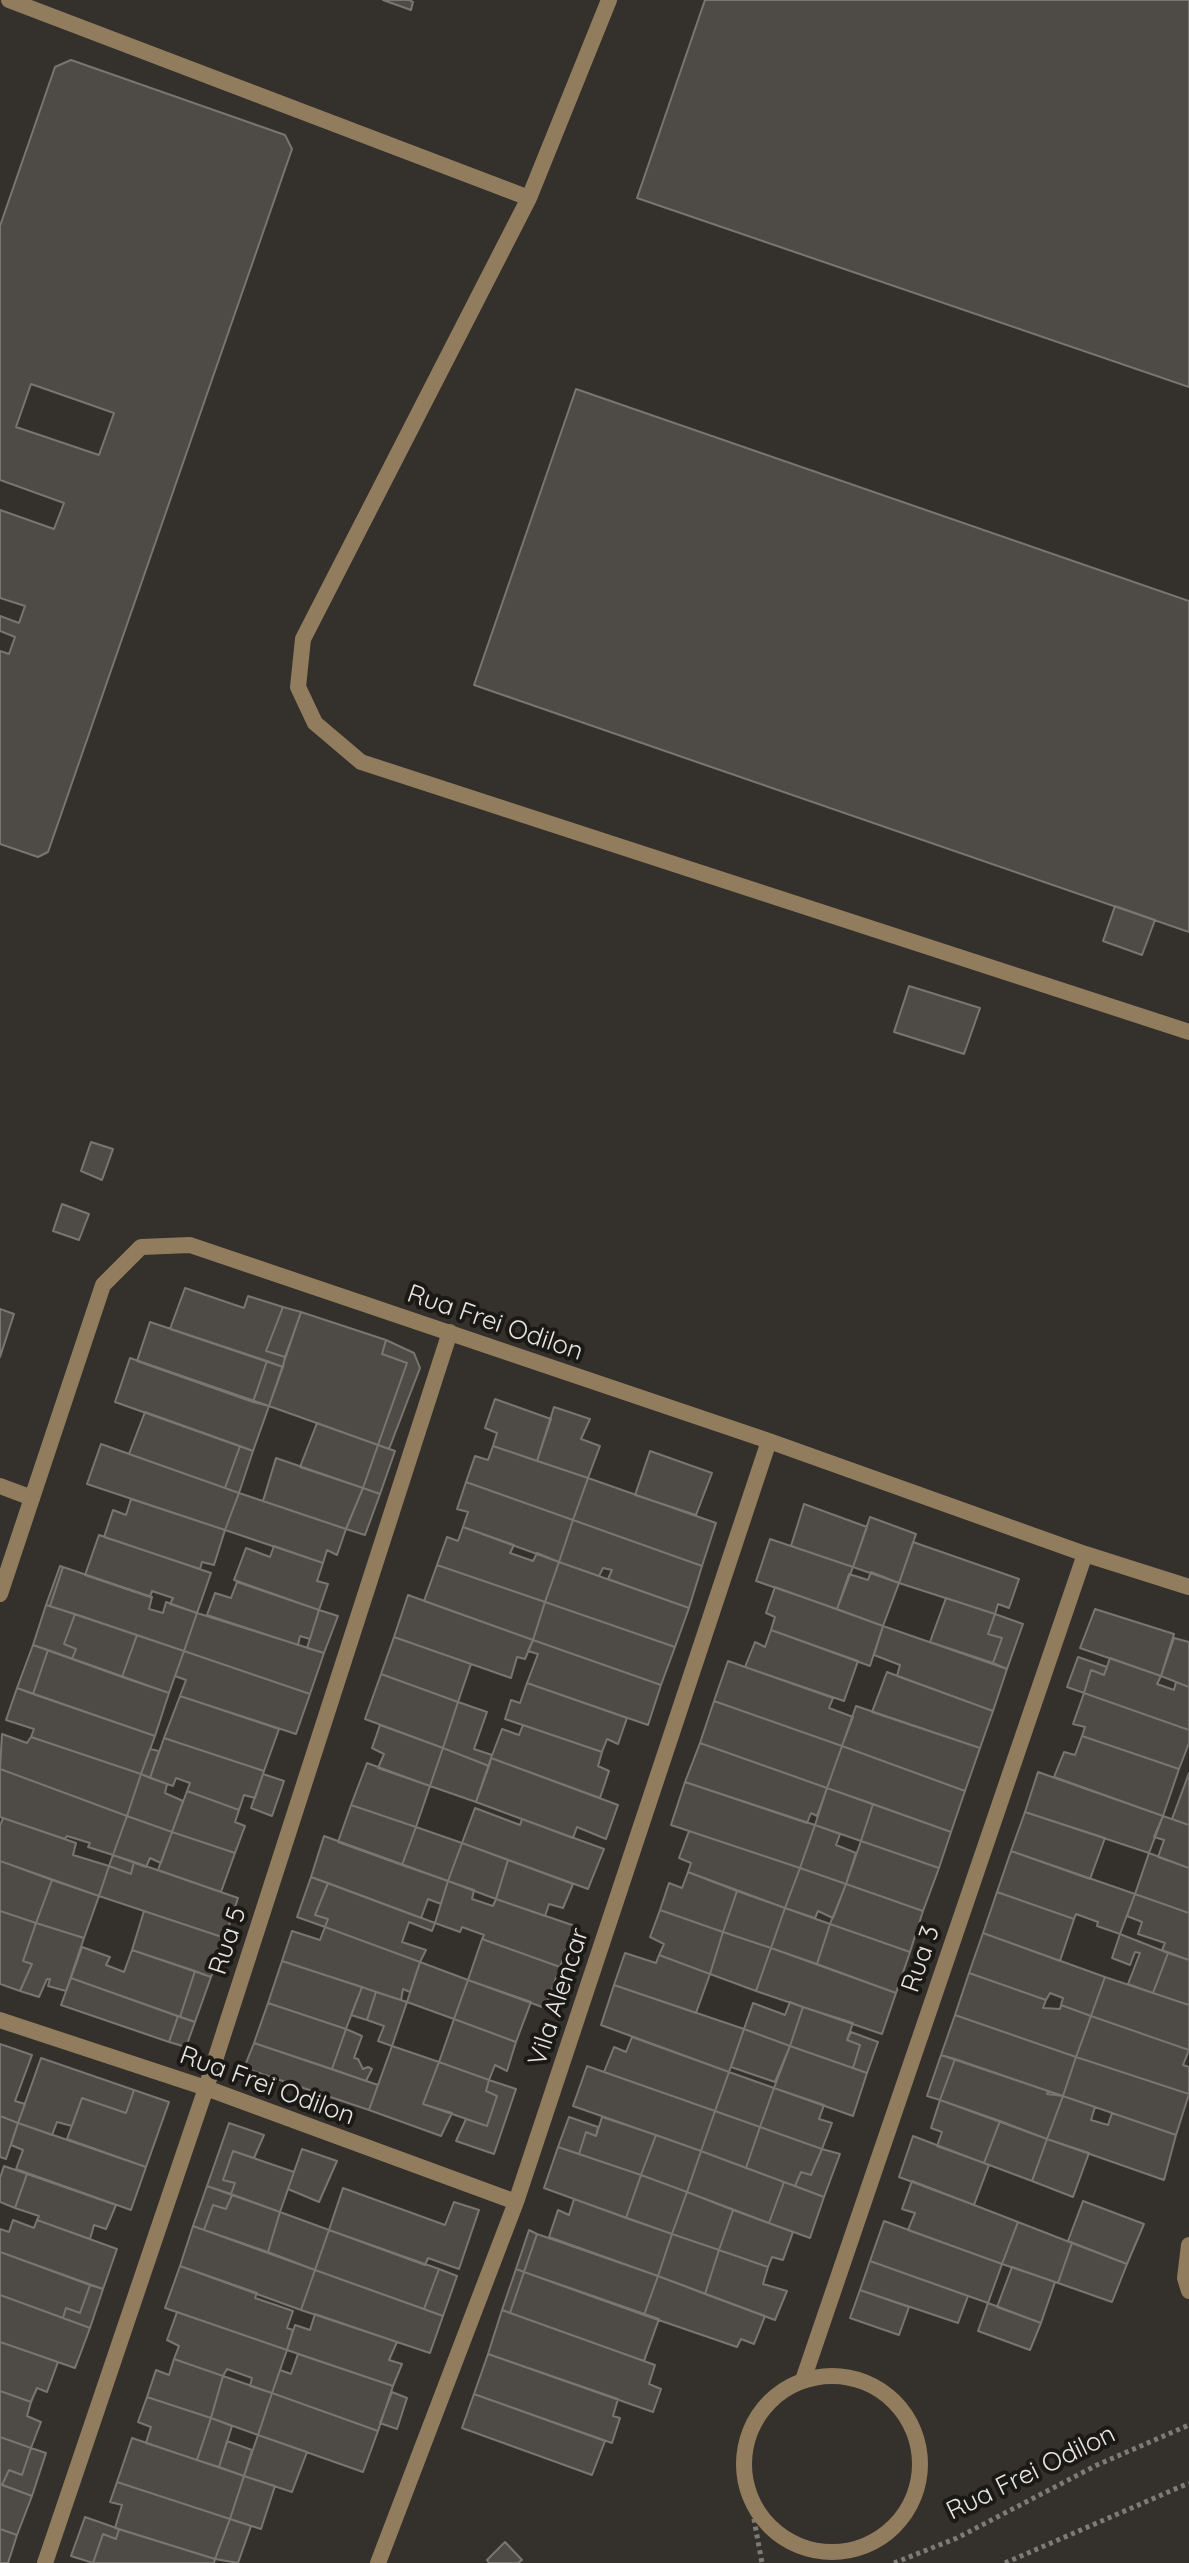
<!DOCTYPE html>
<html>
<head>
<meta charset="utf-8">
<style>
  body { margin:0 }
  canvas { display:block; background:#34302b }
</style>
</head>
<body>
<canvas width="1189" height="2563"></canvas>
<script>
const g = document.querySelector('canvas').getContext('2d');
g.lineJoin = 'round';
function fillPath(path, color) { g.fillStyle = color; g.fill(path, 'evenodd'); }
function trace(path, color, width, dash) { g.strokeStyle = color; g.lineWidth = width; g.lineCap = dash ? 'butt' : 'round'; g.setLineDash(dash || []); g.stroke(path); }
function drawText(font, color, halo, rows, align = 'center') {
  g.font = font + ' Quicksand,sans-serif'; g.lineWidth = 8; g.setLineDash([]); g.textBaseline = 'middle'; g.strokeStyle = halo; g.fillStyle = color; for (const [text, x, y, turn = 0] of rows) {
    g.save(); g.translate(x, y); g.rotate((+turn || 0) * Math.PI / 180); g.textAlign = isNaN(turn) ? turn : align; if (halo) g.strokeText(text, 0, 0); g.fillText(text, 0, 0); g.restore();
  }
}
const building = new Path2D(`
  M383,0h26l4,2 -2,8z
  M705,0h484v387l-552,-189z
  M71,60l214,75 7,14 -244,703 -10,5 -38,-13v-193l9,3 6,-17 -15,-6v-15l19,7 6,-17 -25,-8v-88l54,19 10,-26 -64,-23v-254l55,-159zM31,384l83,29 -15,42 -83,-28z
  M576,389l613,212v331l-715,-247z
  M1115,906l40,14 -13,35 -39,-14z
  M909,986l71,22 -16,46 -70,-22z
  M91,1142l22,7 -11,31 -21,-9z
  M62,1204l27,10 -10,26 -26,-9z
  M185,1288l59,20 4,-12 35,11 -17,44 19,6 -2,10 -113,-38z
  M283,1307l18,5 -16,45 -19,-6z
  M0,1309l14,5 -14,43z
  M301,1312l85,28 -4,14 25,9 -29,82 -109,-39z
  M150,1322l117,39 -14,41 -116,-41z
  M386,1340l28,13 6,15 -31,81 -11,-4 29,-82 -25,-9z
  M130,1358l139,48 -16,45 -138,-49z
  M267,1361l16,6 -14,39 -16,-4z
  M495,1399l56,20 -14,42 -44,-15 4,-13 -12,-5z
  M554,1407l36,12 -9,20 19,7 -12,32 -51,-17z
  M145,1412l95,34 -15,42 -96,-34z
  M317,1423l61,22 -15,43 -63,-21z
  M101,1444l138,49 -14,37 -138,-46z
  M378,1445l17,6 -15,43 -17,-6z
  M240,1446l13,5 -14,42 -14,-5z
  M493,1446l95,32 -15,42 -107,-38 9,-26 13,4z
  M650,1451l62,22 -16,42 -61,-20z
  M276,1458l87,30 -17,41 -83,-28z
  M588,1478l128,45 -14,43 -129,-46z
  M466,1482l107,38 -14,42 -96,-35 5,-15 -11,-3z
  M363,1488l17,6 -15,41 -19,-6z
  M239,1493l107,36 -9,26 -10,-5 -4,13 -98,-33z
  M131,1499l94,31 -11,35 -12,-3 -2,7 -96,-32 9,-27 13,5z
  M804,1504l63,23 -14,40 -62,-21z
  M870,1517l46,17 -17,49 -46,-16z
  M573,1520l129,46 -13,42 -81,-29 4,-9 -9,-2 -4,8 -40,-14z
  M463,1527l51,18 -4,8 23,8 4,-8 22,9 -14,40 -108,-37 10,-28 11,4z
  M99,1535l112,38 -14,40 -27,-9 3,-6 -21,-7 -2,6 -65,-22z
  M770,1539l83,28 -16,42 -81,-28z
  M913,1542l106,37 -10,29 -11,-4 -3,10 -96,-31z
  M274,1546l49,17 -6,18 11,3 -9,26 -85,-30 12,-32 24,9z
  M559,1562l130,46 -14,39 -130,-45z
  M437,1565l108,37 -12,38 -109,-39z
  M60,1566l3,1 -13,39 -4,-1z
  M63,1567l89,30 -3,12 14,4 3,-11 31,11 -13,38 -134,-45z
  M871,1572l28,11 -16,43 -46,-17 12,-35 19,6z
  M237,1582l82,28 -9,29 -10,-3 -2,9 -91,-30 8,-22 16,5z
  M775,1587l108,39 -13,40 -99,-36 4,-13 -9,-4z
  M408,1595l125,45 -8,19 -8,-2 -6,21 -117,-41z
  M946,1598l49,16 -7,20 14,4 -9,25 -63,-21z
  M545,1602l130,45 -14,38 -128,-45z
  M46,1605l29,9 -11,30 12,5 -4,10 -39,-14z
  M1095,1609l79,25 -13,42 -81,-28z
  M319,1610l19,6 -14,37 -17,-5z
  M197,1613l127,40 -14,41 -126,-43z
  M75,1614l62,21 -15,42 -50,-18 4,-10 -12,-5z
  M995,1614l28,10 -16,45 -14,-6 9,-25 -14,-4z
  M883,1626l124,43 -14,42 -96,-35 3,-11 -26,-10z
  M771,1630l87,31 -14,40 -99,-34 10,-25 10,5z
  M137,1635l47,16 -15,42 -47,-16z
  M394,1637l77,27 -13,38 -77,-28z
  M1174,1638l15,4v45l-28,-11z
  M533,1640l128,45 -13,40 -121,-42 11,-29 -10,-3z
  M33,1645l15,5 -15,44 -16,-6z
  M48,1650l121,43 -14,43 -122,-42z
  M184,1651l126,43 -14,40 -116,-38 6,-16 -11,-4z
  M1078,1657l29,10 -3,8 -13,-5 -7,23 -17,-6z
  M1110,1658l51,18 -4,8 17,6 2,-8 13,5v43l-105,-37 7,-23 13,5z
  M728,1661l105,37 -4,10 24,9 -11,29 -128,-45z
  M887,1672l106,39 -13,37 -108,-36z
  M381,1674l77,28 -15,46 -78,-29z
  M527,1683l100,35 -9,26 -11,-5 -5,13 -97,-33 6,-19 9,3z
  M17,1688l138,48 -14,38 -110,-37 3,-8 -28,-9z
  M1084,1693l105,37v13l-10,26 -97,-33 3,-9 -12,-3z
  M180,1696l99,33 -15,42 -100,-33z
  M714,1701l128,45 -15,42 -127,-45z
  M458,1702l29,10 -13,37 18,6 -3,11 -46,-18z
  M856,1706l124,42 -15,43 -123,-45z
  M380,1725l63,23 -13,38 -52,-18 6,-14 -12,-6z
  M523,1725l79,27 -4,14 11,5 -9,27 -109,-40 11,-29 17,6z
  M2,1734l25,9 4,-6 110,37 -14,42 -127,-47z
  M1082,1736l97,33 -16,47 -109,-39 10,-25 11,3z
  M164,1738l100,33 -9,27 -11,-3 -5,15 -52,-19 3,-8 -14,-5 -3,8 -23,-8z
  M700,1743l127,45 -10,28 -6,-3 -4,10 -122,-41z
  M842,1746l123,45 -14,41 -124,-44z
  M443,1748l46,18 -13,36 -46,-16z
  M150,1749l9,2 -9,27 -9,-4z
  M491,1758l127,47 -12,34 -29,-12 -4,11 -97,-36z
  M367,1763l63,23 -14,41 -65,-22z
  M0,1769l127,47 -14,39 -25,-8 2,-4 -23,-7 -2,3 -65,-22z
  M1038,1772l125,44 -14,37 -124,-41z
  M1189,1773v52l-17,-6z
  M141,1774l26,10 -2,9 18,8 -11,31 -45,-16z
  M263,1774l21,7 -12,35 -21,-8z
  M685,1782l130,43 -15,43 -129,-43z
  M827,1788l46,16 -12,37 -46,-16z
  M187,1791l52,19 -4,12 10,4 -10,27 -63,-21z
  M873,1804l78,28 -12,36 -78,-27z
  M351,1805l65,22 -14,38 -64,-23z
  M475,1808l45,17 2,-6 82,30 -16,40 -126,-46z
  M1025,1812l80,26 -15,41 -79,-28z
  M127,1816l45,16 -11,31 -11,-5 -4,9 -33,-12z
  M1163,1816l26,9v43l-31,-11 6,-17 -10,-3z
  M3,1818l73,25 -3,12 36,11 -10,30 -99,-35v-35z
  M815,1825l25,9 -4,11 20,8 -10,31 -46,-16z
  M416,1827l46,16 -14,38 -46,-16z
  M689,1831l111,37 -15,40 -97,-36 3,-9 -12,-5z
  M172,1832l63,21 -14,39 -63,-22z
  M324,1836l124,45 -7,23 -13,-5 -7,19 -110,-41z
  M861,1841l78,27 -16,43 -77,-27z
  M462,1843l46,17 -12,39 -48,-18z
  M1011,1851l124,43 -15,40 -23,-8 1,-4 -22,-8 -2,5 -77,-27z
  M1149,1853l40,15v45l-54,-19z
  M113,1855l21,7 -3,12 -22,-8z
  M508,1860l65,24 -10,24 -14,-4 -4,12 -49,-17z
  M0,1861l52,19 -16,43 -36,-12z
  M134,1862l104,36 -13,40 -126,-42 10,-30 22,8z
  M800,1868l46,16 -13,34 -15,-7 -3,7 -30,-10z
  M688,1872l49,19 -14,41 -63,-22 9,-27 13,5z
  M311,1877l17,6 -13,32 13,4 -3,8 -28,-10z
  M52,1880l47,16 -15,42 -48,-15z
  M448,1881l26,9 -2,9 21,7 3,-7 79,27 -15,41 -78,-28 2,-4 -22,-8 -2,5 -25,-9z
  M328,1883l107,40 -3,8 -23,-9 -7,20 24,8 -6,12 -95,-35 3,-8 -13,-4z
  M846,1884l77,27 -13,41 -80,-28z
  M737,1891l48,17 -14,40 -48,-16z
  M997,1892l77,27 -14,42 -77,-28z
  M1135,1894l54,19v47l-27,-10 3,-7 -27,-9 4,-12 -15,-6z
  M785,1908l45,16 -13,40 -46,-16z
  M660,1910l63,22 -13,42 -51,-19 5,-11 -14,-7z
  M0,1911l36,12 -13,38 9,3 -12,27 -20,-7z
  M144,1911l81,27 -14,39 -79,-27z
  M36,1923l48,15 -18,53 -18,-5 2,-7h-3l-8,18 -19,-6 12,-27 -9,-3z
  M830,1924l80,28 -14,41 -79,-29z
  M325,1927l95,35 -10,30 -7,-3 -2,11 -119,-39 10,-30 28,9z
  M723,1932l48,16 -15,43 -46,-17z
  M983,1933l122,44 -14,39 -30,-11 2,-7 -13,-5 -4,7 -77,-27z
  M1120,1934l48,19 -15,40 -25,-9 12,-31 -5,-1 -5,13 -18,-7z
  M482,1939l78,28 -15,41 -77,-28z
  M82,1947l28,10 -4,8 18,7 8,-22 63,21 -15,46 -109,-39z
  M771,1948l125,45 -14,41 -126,-43z
  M625,1953l31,10 3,-8 51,19 -14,39 -82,-28z
  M1168,1953l21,7v45l-36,-12z
  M282,1961l80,26 -16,42 -78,-26z
  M420,1962l48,18 -14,39 -47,-17z
  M195,1971l16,6 -16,45 -15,-5z
  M969,1973l77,27 -3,8 17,1 1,-4 30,11 -15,41 -121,-42z
  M1105,1977l84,28v45l-98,-34z
  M71,1978l107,38 -9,26 -108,-37z
  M468,1980l63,22 -15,40 -62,-23z
  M614,1985l130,44 -15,43 -128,-47z
  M362,1987l14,5 -9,28 -16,-5z
  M376,1992l31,10 -15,44 -14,-5 6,-15 -17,-6z
  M790,2002l13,5 -13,39 -46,-17 9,-26 32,12z
  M268,2003l78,26 -14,40 -78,-26z
  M803,2007l50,16 -6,17 13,5 -7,23 -63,-22z
  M955,2015l121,42 -13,39 -122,-41z
  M178,2016l17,6 -9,25 -17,-5z
  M1091,2016l98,34 -6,15 6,2v27l-113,-37z
  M454,2019l62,23 -9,29 -12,-6 -6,15 -50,-18z
  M346,2029l16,7 -8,22 4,1 5,10 5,-2 4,2 -6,12 -34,-12z
  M744,2029l46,17 -15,36 -44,-15z
  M851,2032l27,10 -11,31 -14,-5 7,-23 -13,-5z
  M632,2037l97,35 -14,39 -111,-39 10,-25 12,5z
  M254,2043l124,42 -9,25 -125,-42z
  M0,2044l32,11 -17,46 10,3 -7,19 -18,-7z
  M392,2046l47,16 -16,42 29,9 -11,23 -72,-26z
  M790,2046l77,27 -14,43 -79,-28z
  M941,2055l14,4 -15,41 -13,-4z
  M1076,2057l113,37 -13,41 -113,-39z
  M41,2058l93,32 -8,23 -44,-15 -10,28 -15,-4 -5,13 -34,-12z
  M955,2059l93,32 -1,3 16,2 -16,43 -107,-39z
  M439,2062l50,18 -3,11 11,5 -10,30 -64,-22z
  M587,2066l128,45 -14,40 -128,-45z
  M729,2072l45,16 -14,39 -45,-16z
  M489,2080l27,9 -22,65 -38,-13 10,-22 21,7 10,-30 -11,-5z
  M774,2088l50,17 -5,14 13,4 -10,26 -62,-22z
  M134,2090l35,12 -23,65 -79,-28 15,-41 44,15z
  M1063,2096l32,11 -4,13 17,5 4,-12 64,22 -12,45 -117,-41z
  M940,2100l60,21 -16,42 -47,-17 5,-14 -11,-4z
  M715,2111l45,16 -14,41 -45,-17z
  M0,2116l18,7 -12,36 -6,-2z
  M569,2117l29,10 -2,9 -10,-4 -7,22 -21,-7z
  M602,2117l54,18 -15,40 -62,-21 7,-22 10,4z
  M1000,2121l47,18 -15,42 -48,-18z
  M18,2123l128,44 -15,43 -115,-41 7,-19 -12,-5z
  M229,2123l35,12 -10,23 -21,-7 -10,29 12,3 -4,11 -24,-8z
  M760,2127l62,22 -11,26 -10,-3 -6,14 -49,-18z
  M656,2135l45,16 -14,41 -46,-17z
  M913,2136l76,29 -15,40 -75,-28z
  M1047,2139l42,14 -16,44 -41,-16z
  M558,2147l83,28 -15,43 -82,-30z
  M302,2149l35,12 -18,41 -31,-13z
  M822,2149l18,5 -16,43 -29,-11 6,-14 10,3z
  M233,2151l61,21 -14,40 -49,-18 4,-11 -12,-3z
  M701,2151l83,31 -15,41 -82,-31z
  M4,2166l23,8 -12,34 -15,-6v-24z
  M27,2174l89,31 -10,24 -12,-4 -4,14 -53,-19 2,-4 -24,-8z
  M641,2175l46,17 -15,42 -46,-16z
  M912,2181l106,41 -16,42 -94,-34 7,-17 -13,-4z
  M784,2182l40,15 -14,41 -41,-15z
  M207,2186l25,9 -6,14 -13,-4 -9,25 -11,-4z
  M343,2188l102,37 9,-23 25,8 -20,59 -31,-11 -3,7 -96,-35z
  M687,2192l46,18 -14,40 -47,-16z
  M232,2195l48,17 -12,40 -64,-22 9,-25 13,4z
  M574,2199l98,35 -14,42 -109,-39 9,-27 11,5z
  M1083,2201l61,23 -17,40 -59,-23z
  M733,2210l60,22 -10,28 -11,-3 -4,10 -49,-17z
  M280,2212l49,18 -14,40 -47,-18z
  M13,2220l21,8 3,-8 80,29 -14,40 -103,-37v-23l9,3z
  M884,2221l118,43 -14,39 -118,-42z
  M1018,2222l54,21 -14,40 -56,-19z
  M193,2226l122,44 -14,40 -121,-44z
  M329,2230l110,39 -15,40 -109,-39z
  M529,2230l8,4 -13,38 -8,-3z
  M537,2234l121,42 -14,39 -120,-43z
  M672,2234l47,16 -14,44 -47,-18z
  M1072,2243l55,21 -15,38 -54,-19z
  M719,2250l49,17 -5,17 24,7 -12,29 -70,-26z
  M0,2252l90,33 -10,28 -14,-5 -3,10 -63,-23z
  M870,2261l98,35 -10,27 -98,-33z
  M180,2266l77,27 -2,5 38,13 -6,17 6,2 -6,20 -122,-42z
  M1012,2267l43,15 -14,41 -44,-16z
  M439,2269l18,7 -14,40 -19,-7z
  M516,2269l8,3 -14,41 -8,-3z
  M315,2270l128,46 -13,37 -129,-43z
  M524,2272l135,47 -15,42 -134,-48z
  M658,2276l107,40 -11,28 -13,-5 -4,8 -93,-32z
  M90,2285l13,4 -13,39 -27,-10 3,-10 14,5z
  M860,2290l49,17 -10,28 -49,-17z
  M0,2295l90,33 -15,40 -75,-26z
  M988,2303l53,20 -11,27 -52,-19z
  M502,2310l153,55 -6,19 12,5 -8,23 -165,-58z
  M177,2312l110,38 -15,43 -22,-7 2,-8 -25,-9 -4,7 -49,-17 5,-13 -12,-6z
  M315,2314l82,28 -8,18 13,4 -9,22 -106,-36 8,-25 15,5z
  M0,2342l58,20 -11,30 -10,-4 -6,14 -31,-11z
  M298,2354l95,32 -15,45 -106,-38 8,-23 11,4z
  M488,2354l130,45 -5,17 7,2 -8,25 -138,-49z
  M174,2359l49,17 -12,42 -64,-21 9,-27 13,5z
  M223,2376l49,17 -14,42 -47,-17z
  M0,2391l31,11 -4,14 14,6 -10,26 -31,-11z
  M392,2392l15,6 -10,31 -17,-6z
  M272,2393l106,38 -15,41 -105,-37z
  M474,2394l131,47 -13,34 -130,-47z
  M147,2397l64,21 -14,42 -51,-17 5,-16 -13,-5z
  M211,2418l21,8 -13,41 -22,-7z
  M258,2435l49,17 -15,40 -48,-16z
  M0,2437l31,11 -9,27 -13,-5 -7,15 -2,-1z
  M132,2438l112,38 -14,43 -113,-37z
  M227,2441l25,9 -8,26 -25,-9z
  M31,2448l15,5 -14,43 -30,-11 7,-15 13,5z
  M244,2476l31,10 -14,43 -31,-10z
  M117,2482l113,37 -15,40 -100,-31 7,-23 -12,-3z
  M0,2484l32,12 -15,39 -17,-6z
  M85,2517l34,12 -3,10 -13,-5 -10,29 -22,-7z
  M230,2519l21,7 -13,37 -23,-4z
  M0,2529l17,6 -9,28h-8z
  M119,2529l96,30 -1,4h-121l10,-29 13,5z
  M505,2542l17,18 -4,3h-29l-2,-3z`);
const path = new Path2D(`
  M751,2503l11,60
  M894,2563l63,-25 140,-73 92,-40
  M1005,2563l184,-80`);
const service = new Path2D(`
  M9,0l520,198
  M609,0l-80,198 -226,441 -5,48 17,36 46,39 828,270
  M0,1486l32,12`);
const minor = new Path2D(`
  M0,1594l103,-309 38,-38 49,-2 579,196 316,113 104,33
  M0,2020l206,68 310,114
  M1189,2245l-4,33 4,13
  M744 2464a88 88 0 1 1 176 0a88 88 0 1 1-176 0Z
  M803,2380l282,-826
  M45,2563l161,-475 244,-756
  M378,2563l138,-361 253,-761`);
const streetNames = [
  ["Rua Frei Odilon",495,1323,19],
  ["Rua 5",228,1941,-72],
  ["Rua 3",921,1959,-71],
  ["Vila Alencar",559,1997,-72],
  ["Rua Frei Odilon",267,2086,20],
  ["Rua Frei Odilon",1031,2473,-26]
];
fillPath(building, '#4e4a45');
trace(building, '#79756f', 2);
trace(path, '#7e7b77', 5, [4, 4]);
trace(service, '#927c5e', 16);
trace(minor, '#927c5e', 16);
drawText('26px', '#e7e4e1', '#1a1916', streetNames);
</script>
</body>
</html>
